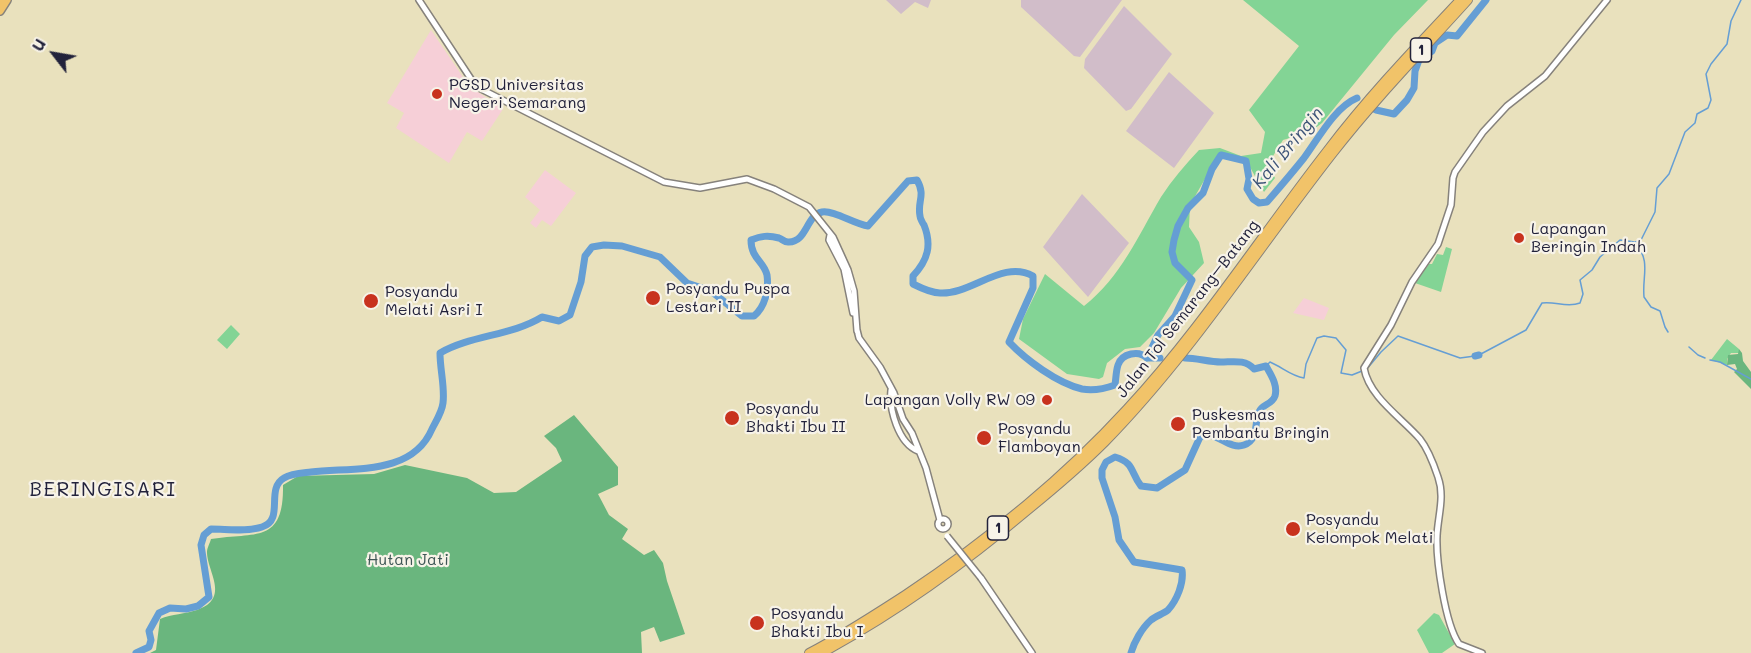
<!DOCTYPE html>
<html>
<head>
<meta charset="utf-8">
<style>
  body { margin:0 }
  #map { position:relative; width:1751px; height:653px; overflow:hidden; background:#e9e1bd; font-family:Mali,sans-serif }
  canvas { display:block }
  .north { position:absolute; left:24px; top:24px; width:60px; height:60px; -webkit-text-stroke:4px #f7f3e8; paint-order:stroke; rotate:301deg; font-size:16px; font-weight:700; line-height:24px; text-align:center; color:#22223b }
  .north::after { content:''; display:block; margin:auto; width:21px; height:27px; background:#22223b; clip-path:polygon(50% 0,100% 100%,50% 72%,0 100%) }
</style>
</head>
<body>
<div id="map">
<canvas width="1751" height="653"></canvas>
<div class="north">U</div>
</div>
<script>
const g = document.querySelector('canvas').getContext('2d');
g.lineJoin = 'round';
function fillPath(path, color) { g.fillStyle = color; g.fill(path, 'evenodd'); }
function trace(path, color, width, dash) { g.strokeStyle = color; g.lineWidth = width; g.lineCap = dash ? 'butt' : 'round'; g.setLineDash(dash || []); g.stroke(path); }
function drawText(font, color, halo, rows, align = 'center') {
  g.font = font + ' Mali,sans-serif'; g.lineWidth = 4.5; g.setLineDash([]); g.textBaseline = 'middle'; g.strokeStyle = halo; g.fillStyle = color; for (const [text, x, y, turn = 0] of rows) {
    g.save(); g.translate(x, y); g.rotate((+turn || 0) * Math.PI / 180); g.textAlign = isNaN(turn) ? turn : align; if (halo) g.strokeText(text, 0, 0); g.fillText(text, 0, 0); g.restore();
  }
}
const built = new Path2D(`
  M431,30l38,56 34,23 -21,32 -15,-9 -18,31 -53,-35 8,-15 -17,-10z
  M545,170l31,23 -25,33 -9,-6 -6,8 -6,-5 10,-13 -15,-13z
  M1304,298l25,10 -5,12 -31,-7z`);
const industrial = new Path2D(`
  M886,0h45l-3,8 -13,-6 -14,12z
  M1021,0h101l-42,57 -6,-1 -53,-49z
  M1124,6l48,48 -41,55 -5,2 -42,-43 1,-9z
  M1169,72l45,41 -40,55 -48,-37z
  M1082,194l47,49 -41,54 -45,-50z`);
const green = new Path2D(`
  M1243,0h185l-34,35 -72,88 -12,9 -27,8 -15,24 7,14 -11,14 -13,-23 -12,-8 -15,-3 -4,1 -7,6 -23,40 -1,22 10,15 5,21 -23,25 -27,45 -14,14 -15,2 -18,14 -4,14 -4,2 -32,-5 -48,-35 4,-20 22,-45 39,32c37,-29 54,-70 77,-109 11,-17 24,-32 38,-47l21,-2 21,8 20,-3 4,-21 -16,-22 50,-64z
  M1446,247l6,2 -11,43 -26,-9 14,-19h3l5,-10 6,1z
  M231,325l9,9 -13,15 -10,-9z
  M1727,339l12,10v4h-8l-4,6v6l-16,-5z
  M1434,613l5,2 16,29 -13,9h-13l-12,-23z`);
const forest = new Path2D(`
  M1739,349l3,4 1,8 8,11v17l-17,-17 3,-3 -2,-5 -8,1 1,-10 10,-1z
  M574,415l44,52v18l-20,9 11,21 19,14 -6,10 22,16 10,-5 9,13 4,18 18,53 -25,8 -6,-15 -13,5 1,21h-492l6,-3 4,-31c12,-5 25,-5 37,-9 34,-12 10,-38 10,-58 0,-4 3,-9 4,-13 45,-7 73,5 72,-54l15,-9 76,-2 31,-9 62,13 27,15 22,-1 46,-31 -6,-13 -12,-12z`);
const stream = new Path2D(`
  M1636,243c15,20 6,32 8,54l7,10 9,4 5,16 3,5
  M1689,347l9,8 7,3
  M1479,355l47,-25 16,-27c13,-2 25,5 38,0l3,-9 -3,-14 12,-10 8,-13 20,-17 15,2 6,-2 14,-28 2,-24 12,-14 16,-42 10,-9 2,-9 11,-6 3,-8 -5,-26 5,-10 16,-20 4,-23 10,-21
  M1710,360l10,2 31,17
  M1266,366l4,-4c12,5 21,14 34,16l2,-14 11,-26 7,-2 12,2 10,12 -5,23 11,2 10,-4
  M1366,370l15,-18 17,-16 62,22 15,-2`);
const river = new Path2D(`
  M1376,110l18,4 13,-14 7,-12 1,-17 4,-11 13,-9 3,-8 12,-8 10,1 29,-36
  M1475,356l4,-1
  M1147,358h13
  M136,653l13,-6 2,-7 -2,-9 10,-18 11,-5 16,1 12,-3 11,-9 -8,-52 3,-10 7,-6c16,0 36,3 51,-2 23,-7 3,-38 22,-49 8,-5 18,-5 27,-6 42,-5 101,4 121,-43 4,-8 10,-17 11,-26 2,-16 -3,-33 -3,-50 31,-18 71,-17 102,-36l17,4 11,-6 11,-33 4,-26 7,-9 12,-2 18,1 38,11 27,26 24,8 31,25h12c11,-9 15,-26 13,-41 -3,-14 -16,-16 -16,-35 10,-4 17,-5 28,-2 3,1 5,4 9,4 19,1 18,-27 34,-30 12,-2 32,12 46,14l40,-45 9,-1c9,16 0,21 3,36 0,2 3,8 4,9 8,20 4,35 -11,51v8c8,4 18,9 27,9 31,2 63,-34 93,-17v12l-24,54c17,18 48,41 73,47 11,2 22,0 33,-4 1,-7 1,-14 3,-20 4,-12 21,-15 29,-7l11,-23 17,-19 17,-36 -17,-17 -3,-11 2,-12 4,-14 10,-18 15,-15 9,-24 9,-14 25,6 3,18 -2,10 6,10 6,4 8,-1c13,-15 25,-29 37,-44 14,-19 31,-51 53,-60
  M1131,653c3,-11 11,-25 20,-33 5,-4 12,-6 17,-10 9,-10 16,-27 14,-40l-48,-8 -15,-22 -4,-23 -13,-39v-8l4,-8 9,-5c20,6 15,15 26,29l16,2 28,-18 15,-33 4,-2c14,-2 26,15 40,10 15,-5 10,-22 15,-33 3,-8 13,-7 16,-16 3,-11 -4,-21 -9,-30l-12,3c-9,-10 -21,-7 -33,-7 -12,0 -24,-4 -36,-4`);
const tertiary = new Path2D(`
  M419,0l52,79 8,9 8,4 177,90 36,6 47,-9 27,10 35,18 24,30 15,33 6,21 3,40
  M830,235l-1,5 15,29 9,44
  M857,330l2,8 21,29 14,26 9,26 9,14 14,35 14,52
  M891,390c-2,19 7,53 27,61
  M938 524a5 5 0 1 1 10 0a5 5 0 1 1-10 0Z
  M981,578l51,75
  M1482,653l-23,-9c-14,-20 -23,-84 -22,-108 1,-21 8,-39 1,-59 -4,-12 -10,-28 -18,-38 -18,-21 -51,-42 -56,-71l27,-43 21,-43 26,-38 13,-39 2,-27 2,-6 28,-40 24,-26 38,-30 62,-76`);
const trunk = new Path2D(`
  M0,1l1,-1
  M0,11l7,-11`);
const motorway = new Path2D(`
  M809,653c33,-17 65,-38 96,-58 80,-53 156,-114 222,-186 74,-80 133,-172 200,-258 41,-54 87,-102 133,-151
  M822,653c74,-40 142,-89 206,-143 27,-22 53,-44 77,-68 86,-88 152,-192 228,-289 42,-54 89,-102 135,-153`);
const tertiaryBridge = new Path2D(`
  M947,536l34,42`);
const markers = [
  [437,94,6,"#c8321e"],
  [1519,238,6,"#c8321e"],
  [653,298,8,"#c8321e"],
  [371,301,8,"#c8321e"],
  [1047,400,6,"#c8321e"],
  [732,418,8,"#c8321e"],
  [1178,424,8,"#c8321e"],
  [984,438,8,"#c8321e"],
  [1293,529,8,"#c8321e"],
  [757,623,8,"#c8321e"]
];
const shields = [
  [1421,50,21],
  [998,528,21]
];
const shieldNames = [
  ["1",1421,50],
  ["1",998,528]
];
const poiNames = [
  ["PGSD Universitas",449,85],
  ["Negeri Semarang",449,103],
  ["Lapangan",1531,229],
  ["Beringin Indah",1531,247],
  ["Posyandu Puspa",666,289],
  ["Lestari II",666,307],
  ["Posyandu",385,292],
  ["Melati Asri I",385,310],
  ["Lapangan Volly RW 09",1035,400,"right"],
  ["Posyandu",746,409],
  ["Bhakti Ibu II",746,427],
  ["Puskesmas",1192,415],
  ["Pembantu Bringin",1192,433],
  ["Posyandu",998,429],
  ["Flamboyan",998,447],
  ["Posyandu",1306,520],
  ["Kelompok Melati",1306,538],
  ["Posyandu",771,614],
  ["Bhakti Ibu I",771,632]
];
const streetNames = [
  ["Jalan Tol Semarang–Batang",1188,309,-52]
];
const parkNames = [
  ["Hutan Jati",408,560]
];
const waterNames = [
  ["Kali Bringin",1288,148,-50]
];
const quarterNames = [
  ["BERINGISARI",103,490]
];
fillPath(built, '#f6cfd7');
fillPath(industrial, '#d1bdc9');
fillPath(green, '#83d495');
fillPath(forest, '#6ab67e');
trace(stream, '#659ed4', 1.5);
trace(river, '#659ed4', 7);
trace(tertiary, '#86827c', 8);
trace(trunk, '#86827c', 10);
trace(motorway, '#86827c', 10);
trace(tertiary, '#fff', 5);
trace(trunk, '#f1c369', 7);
trace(motorway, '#f1c369', 8);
trace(tertiaryBridge, '#86827c', 8, []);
trace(tertiaryBridge, '#fff', 5);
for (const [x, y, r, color] of markers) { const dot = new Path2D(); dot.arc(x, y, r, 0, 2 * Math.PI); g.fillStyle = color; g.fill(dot); trace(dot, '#f7f3e8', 2); }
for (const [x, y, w] of shields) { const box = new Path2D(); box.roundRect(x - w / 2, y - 12, w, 24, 4.5); g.fillStyle = '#f7f3e8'; g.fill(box); trace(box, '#22223b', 1.5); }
drawText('bold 15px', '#22223b', null, shieldNames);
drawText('16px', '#22223b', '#f7f3e8', poiNames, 'left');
drawText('16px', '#22223b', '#f7f3e8', streetNames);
drawText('16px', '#3f5756', '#f7f3e8', parkNames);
drawText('italic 18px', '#3d5478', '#f7f3e8', waterNames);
g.letterSpacing = '1.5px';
drawText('20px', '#22223b', '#f7f3e8', quarterNames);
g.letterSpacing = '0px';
</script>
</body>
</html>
